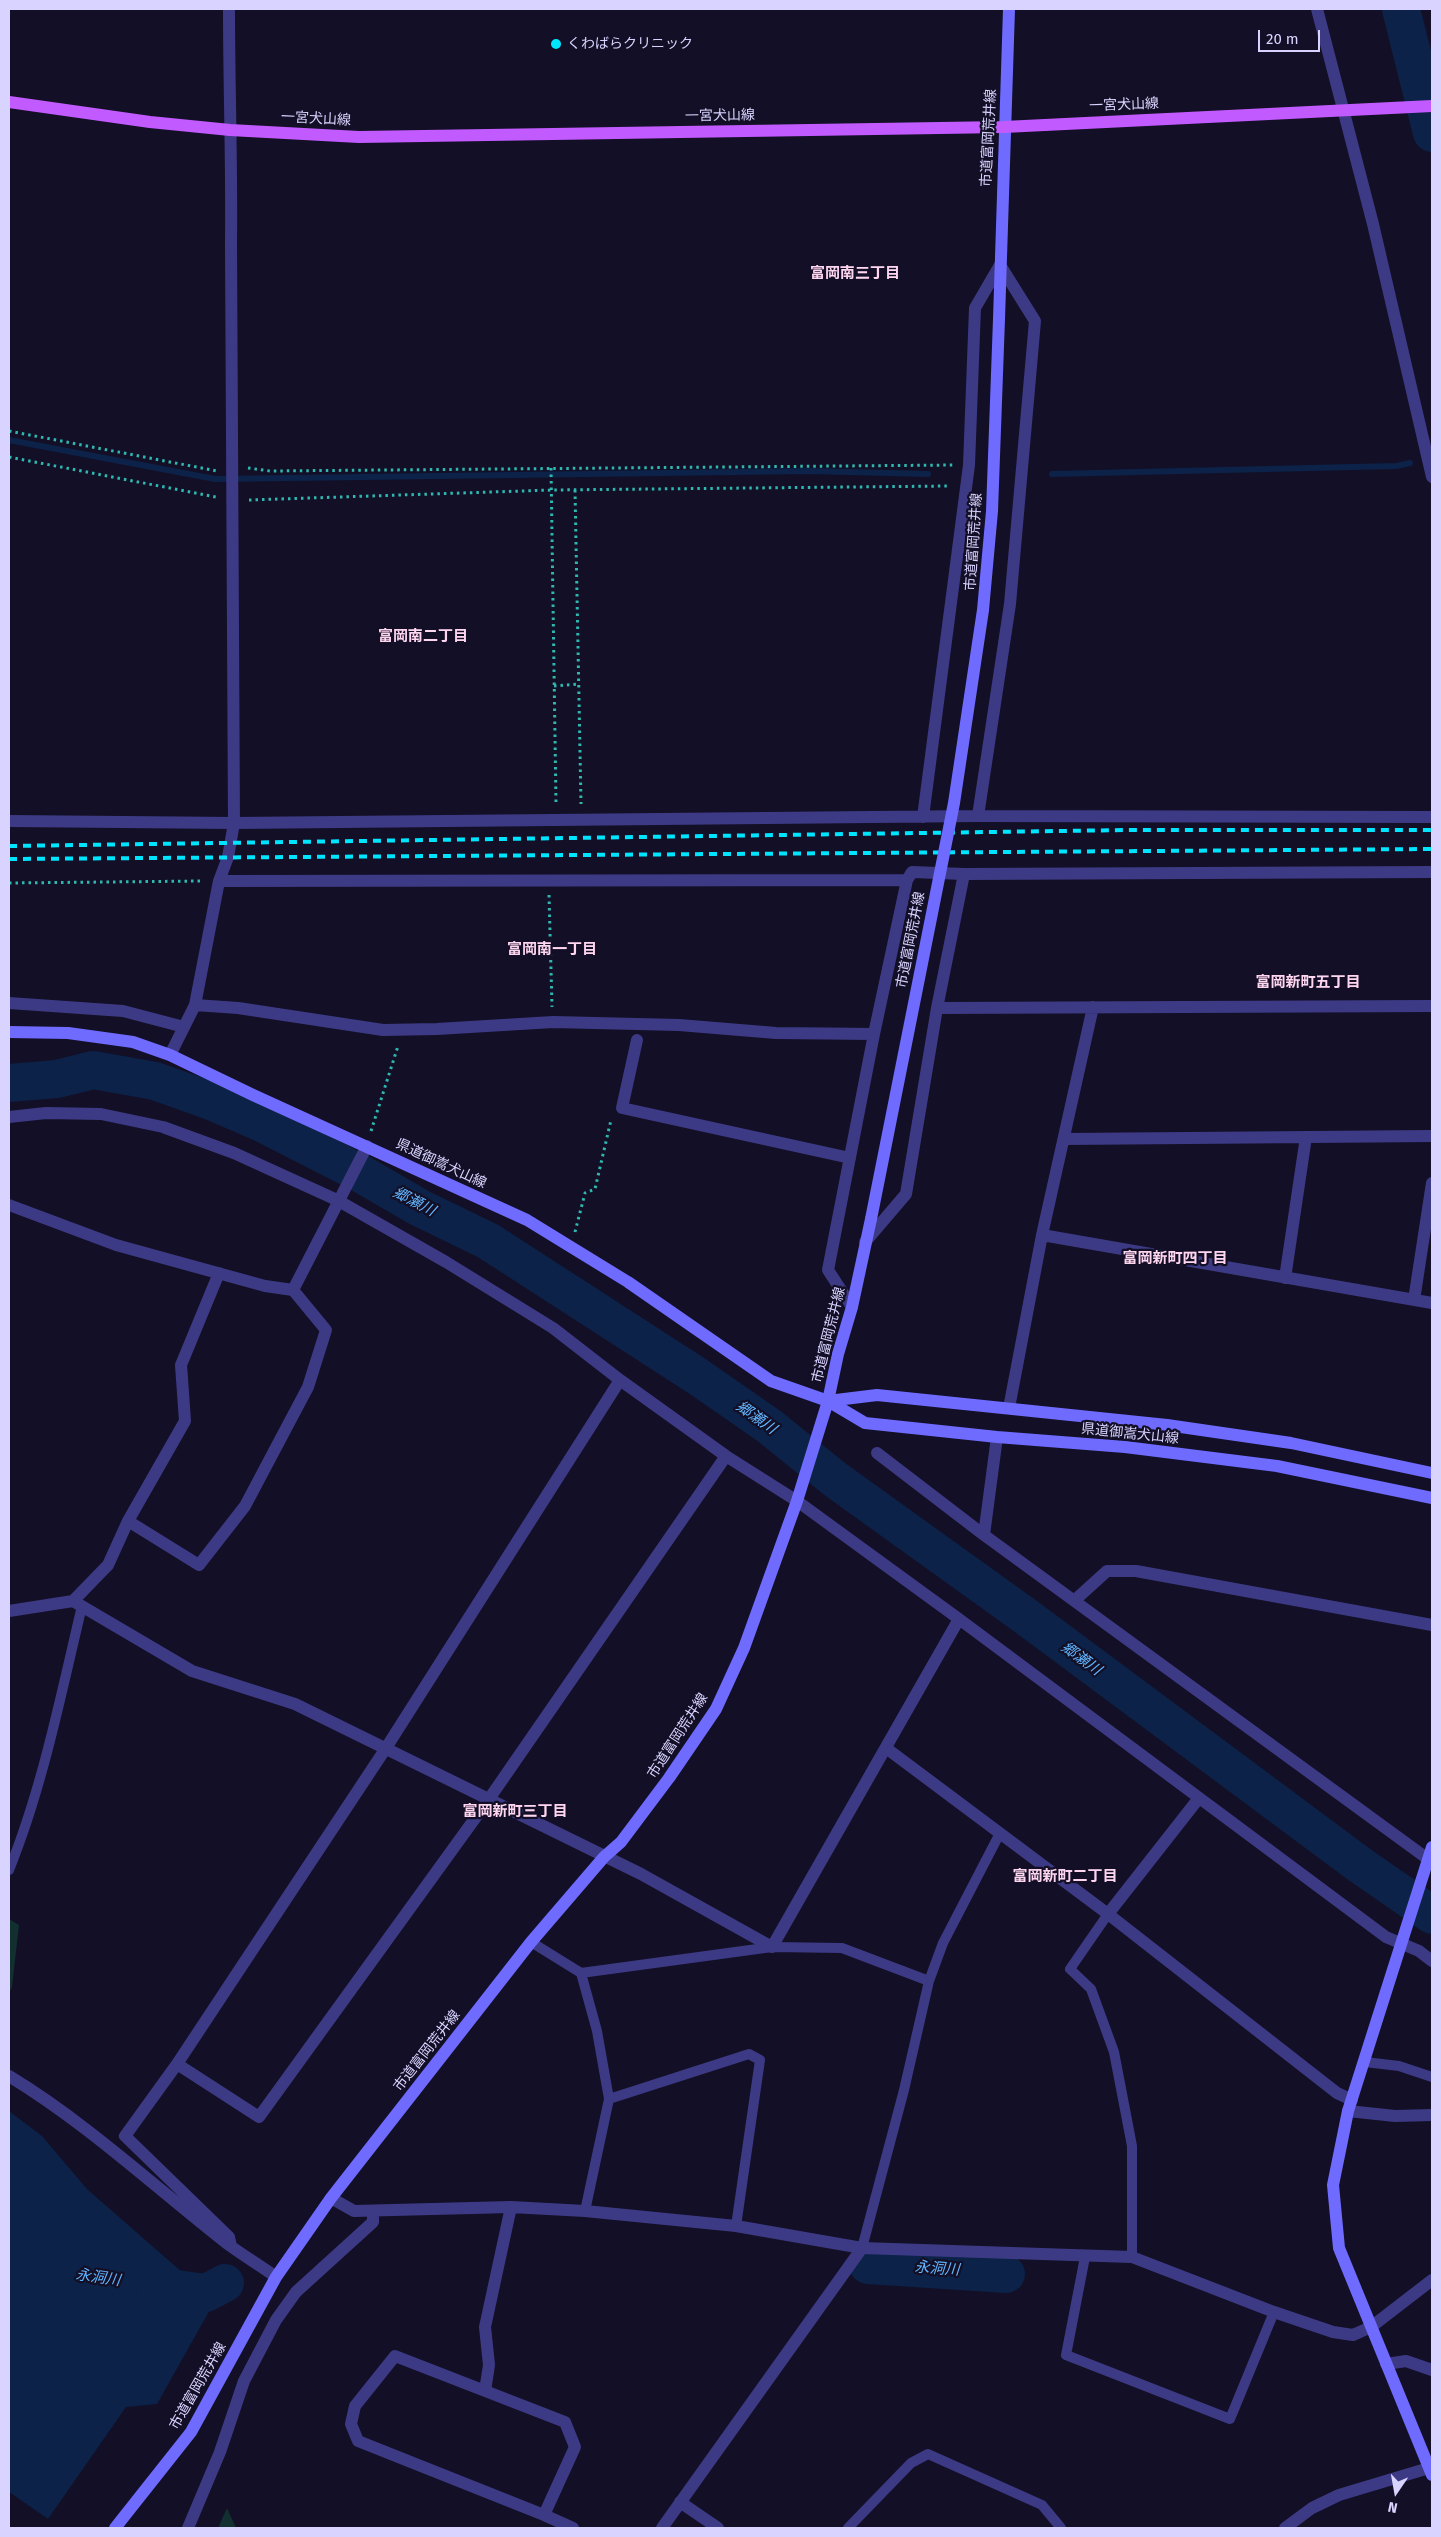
<!DOCTYPE html>
<html>
<head>
<meta charset="utf-8">
<style>
  body { margin:0 }
  #map { position:relative; width:1441px; height:2537px; overflow:hidden; background:#130f26; font-family:"Fira Sans",sans-serif }
  canvas { display:block }
  .frame { position:absolute; inset:0; border:10px solid #d9d4ff; pointer-events:none }
  .north { position:absolute; left:1371px; top:2467px; width:50px; height:50px; -webkit-text-stroke:4px #130f26; paint-order:stroke; rotate:192deg; font-size:14px; font-weight:700; line-height:20px; text-align:center; color:#d9d4ff }
  .north::after { content:''; display:block; margin:auto; width:18px; height:22px; background:#d9d4ff; clip-path:polygon(50% 0,100% 100%,50% 72%,0 100%) }
  .scale { position:absolute; left:1258px; top:30px; width:62px; height:22px; box-sizing:border-box; border:2px solid #d9d4ff; border-top:0; padding-left:6px; font-size:15px; line-height:18px; white-space:nowrap; color:#d9d4ff; -webkit-text-stroke:4px #130f26; paint-order:stroke }
</style>
</head>
<body>
<div id="map">
<canvas width="1441" height="2537"></canvas>
<div class="frame"></div>
<div class="north">N</div>
<div class="scale">20 m</div>
</div>
<script>
const g = document.querySelector('canvas').getContext('2d');
g.lineJoin = 'round';
function fillPath(path, color) { g.fillStyle = color; g.fill(path, 'evenodd'); }
function trace(path, color, width, dash) { g.strokeStyle = color; g.lineWidth = width; g.lineCap = dash ? 'butt' : 'round'; g.setLineDash(dash || []); g.stroke(path); }
function drawText(font, color, halo, rows, align = 'center') {
  g.font = font + ' "Fira Sans","Noto Sans JP",sans-serif'; g.lineWidth = 4.5; g.setLineDash([]); g.textBaseline = 'middle'; g.strokeStyle = halo; g.fillStyle = color; for (const [text, x, y, turn = 0] of rows) {
    g.save(); g.translate(x, y); g.rotate((+turn || 0) * Math.PI / 180); g.textAlign = isNaN(turn) ? turn : align; if (halo) g.strokeText(text, 0, 0); g.fillText(text, 0, 0); g.restore();
  }
}
const green = new Path2D(`
  M9,1919l10,6 -7,62 -3,6z
  M227,2508l9,20h-18z`);
const water = new Path2D(`
  M9,2111l33,25 45,53 119,104 5,15 -54,96 -31,3 -78,112 -39,-27z`);
const stream = new Path2D(`
  M9,440l206,39 595,-8 118,3
  M1052,474l344,-8 14,-3`);
const river = new Path2D(`
  M1401,9l31,124
  M9,1083l48,-4 36,-9 62,11 56,20 51,22 96,49 62,36 68,33 209,135 72,50 67,54 192,138 332,247 72,50
  M868,2265l138,9
  M155,2286l51,7 19,-10`);
const path = new Path2D(`
  M9,431l208,40
  M9,457l207,40
  M248,468l22,3 684,-6
  M551,468l5,336
  M575,490l6,314
  M249,500l303,-10 398,-4
  M554,686l25,-2
  M9,883l194,-2
  M549,895l3,112
  M371,1131l27,-85
  M575,1232l10,-39 10,-4 16,-69`);
const lane = new Path2D(`
  M9,1870c34,-84 52,-176 73,-264
  M1108,1914l-38,55 21,20 23,63 18,94v111
  M531,1942l50,31 16,58 12,68 -24,112
  M581,1973l191,-26 70,1 87,33
  M1365,2062l34,4 33,11
  M609,2099l140,-45 11,6 -24,166
  M862,2248l42,-158 25,-109 14,-38 56,-108
  M1085,2257l-19,98 164,64 44,-107
  M848,2528l63,-65 17,-9 114,51 19,23`);
const street = new Path2D(`
  M1317,9l56,215 59,253
  M923,817l46,-352 6,-157 25,-43 35,56 -25,283 -32,212
  M9,821l225,2 744,-7 454,1
  M219,881l688,-1
  M9,1003l114,8 61,16
  M195,1005l43,3 145,22 54,-1 116,-7 126,3 97,8 98,1
  M937,1008l495,-2
  M637,1040l-15,68 228,50
  M170,1055l25,-50 24,-124 9,-24 6,-34 -3,-580c1,-78 -2,-156 -2,-234
  M9,1117l37,-4 55,1 62,13 71,26 103,47 109,62 107,66 67,52 106,76 71,45 162,118 427,318 33,14 13,10
  M1065,1139l367,-3
  M9,1205l107,40 149,41 28,4 33,40 -18,57 -63,119 -46,59 -71,-44
  M1042,1235l390,68
  M865,1242l41,-48 31,-186 27,-134
  M1285,1278l21,-141
  M293,1290l74,-144
  M1414,1300l18,-117
  M852,1307l-24,-37 46,-236 33,-154 5,-8 52,2 468,-2
  M1009,1408l33,-173 51,-228
  M997,1437l-13,98 448,327
  M877,1453l107,82
  M1075,1600l32,-29h29l296,54
  M73,1601l119,70 103,33 346,170 131,73 187,-328
  M9,1611l64,-10 35,-36 20,-44 57,-100 -4,-56 38,-92
  M886,1748l222,166 229,179 15,7
  M1108,1914l91,-116
  M177,2064l209,-316 234,-368
  M9,2076c79,48 147,112 220,169 15,11 32,21 47,32
  M1348,2111l47,5 37,-1
  M331,2198l23,13 157,-4 74,4 151,15 126,22 270,9 142,55 59,20 20,3 18,-8 61,-47
  M231,2246l-2,-9 -104,-101 52,-72 82,53 230,-318 237,-343
  M1386,2364l20,-3 26,9
  M485,2391l4,-26 -4,-38 26,-120
  M680,2502l38,26
  M544,2515l31,-68 -10,-25 -170,-66 -40,50 -4,18 7,17 186,74 29,13
  M188,2528l32,-76 24,-71 32,-61 20,-28 77,-70v-10
  M662,2528l200,-280
  M1285,2528l27,-20 27,-13 90,-27`);
const secondary = new Path2D(`
  M999,319l10,-310
  M9,1032l59,1 65,9 37,13 83,40 274,125 101,62 143,99 57,20 37,22 132,14 128,10 152,19 155,32
  M828,1401l49,-6 290,30 124,18 141,30
  M1432,1847l-84,264 -15,74 6,63 93,227
  M115,2528l76,-96 85,-155 55,-79 200,-256 73,-85 17,-15 48,-64 47,-69 28,-61 53,-147 31,-100 10,-47 14,-47 19,-88`);
const primary = new Path2D(`
  M9,102l141,20 80,8 129,7 645,-10 428,-21`);
const rail = new Path2D(`
  M9,846l1120,-16h303
  M9,859l1423,-10`);
const secondaryBridge = new Path2D(`
  M871,1219l83,-416 29,-193 9,-99 7,-192`);
const markers = [
  [556,44,6,"#00e5ff"]
];
const poiNames = [
  ["くわばらクリニック",567,44]
];
const streetNames = [
  ["一宮犬山線",1124,105,-2],
  ["一宮犬山線",720,116,-1],
  ["一宮犬山線",316,119,3],
  ["市道富岡荒井線",989,138,-87],
  ["市道富岡荒井線",974,542,-86],
  ["市道富岡荒井線",911,940,-79],
  ["県道御嵩犬山線",441,1164,25],
  ["市道富岡荒井線",829,1335,-76],
  ["県道御嵩犬山線",1130,1434,6],
  ["市道富岡荒井線",678,1736,-57],
  ["市道富岡荒井線",427,2051,-52],
  ["市道富岡荒井線",198,2386,-60]
];
const neighbourhoodNames = [
  ["富岡南三丁目",855,274],
  ["富岡南二丁目",423,637],
  ["富岡南一丁目",552,950],
  ["富岡新町五丁目",1308,983],
  ["富岡新町四丁目",1175,1259],
  ["富岡新町三丁目",515,1812],
  ["富岡新町二丁目",1065,1877]
];
const waterNames = [
  ["郷瀬川",414,1202,27],
  ["郷瀬川",756,1418,35],
  ["郷瀬川",1081,1659,36],
  ["永洞川",937,2269,4],
  ["永洞川",98,2278,8]
];
fillPath(green, '#12302f');
fillPath(water, '#0c2248');
trace(stream, '#0c2248', 6);
trace(river, '#0c2248', 38);
trace(path, '#2fb8b0', 3, [2.5, 4]);
trace(lane, '#3d3a85', 10);
trace(street, '#3d3a85', 12);
trace(secondary, '#6f6bff', 12);
trace(primary, '#c25bff', 12);
trace(rail, '#00e5ff', 4, [8, 6]);
trace(secondaryBridge, '#6f6bff', 12);
for (const [x, y, r, color] of markers) { const dot = new Path2D(); dot.arc(x, y, r, 0, 2 * Math.PI); g.fillStyle = color; g.fill(dot); trace(dot, '#130f26', 2); }
drawText('14px', '#d9d4ff', '#130f26', poiNames, 'left');
drawText('14px', '#d9d4ff', '#130f26', streetNames);
drawText('bold 15px', '#ffd6f0', '#130f26', neighbourhoodNames);
drawText('italic 15px', '#62b6ff', '#130f26', waterNames);
</script>
</body>
</html>
